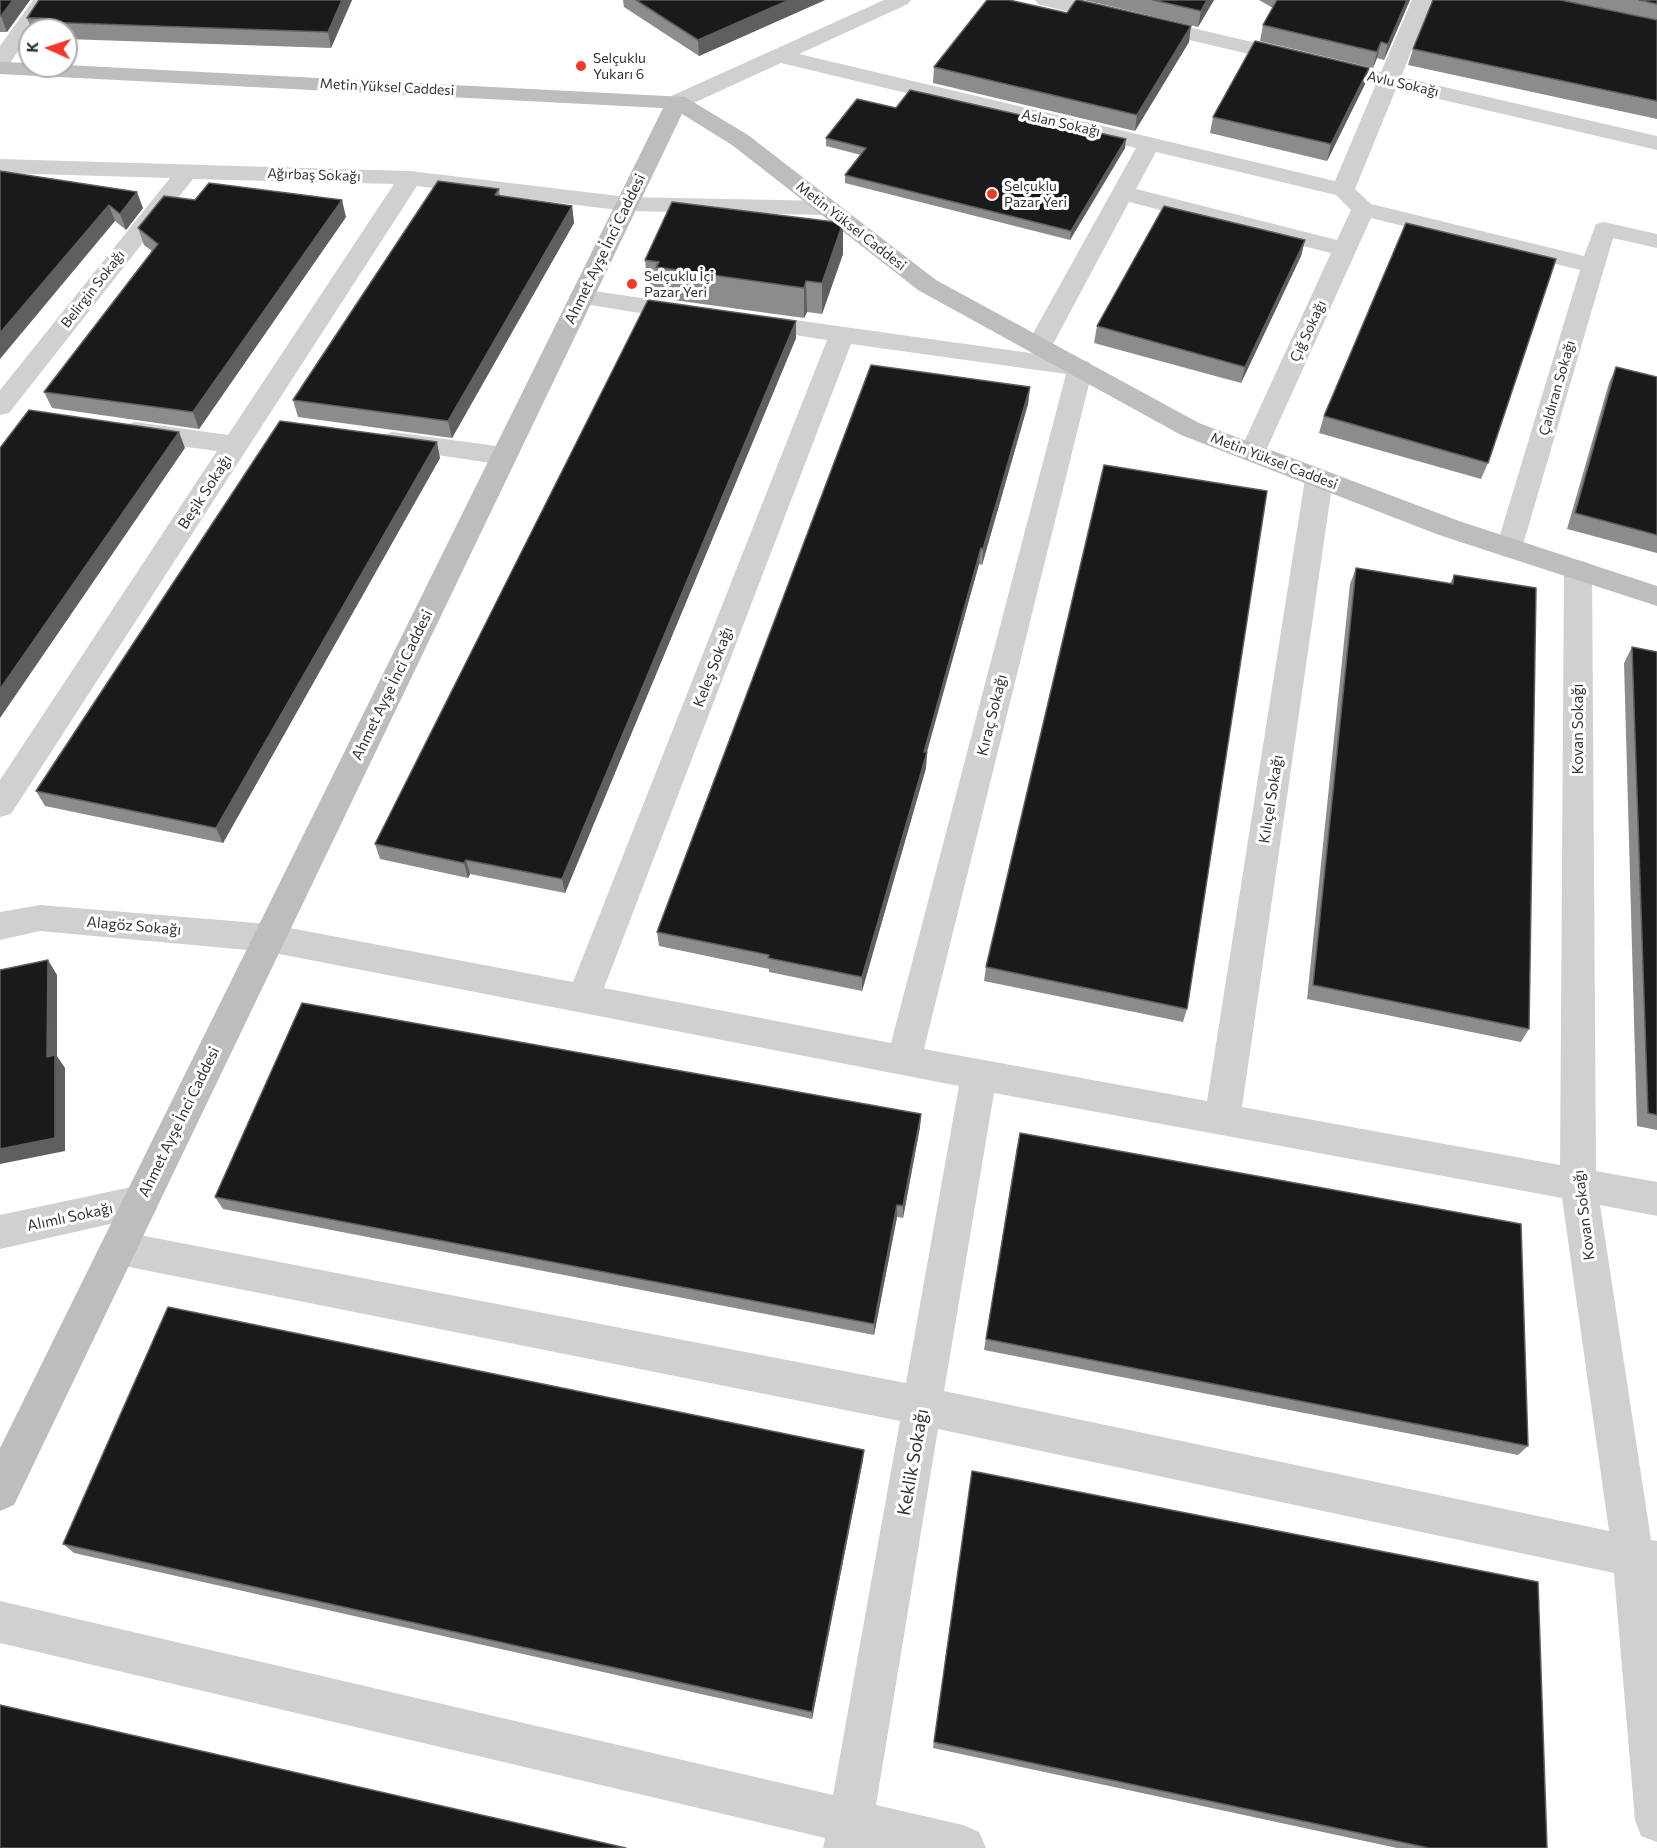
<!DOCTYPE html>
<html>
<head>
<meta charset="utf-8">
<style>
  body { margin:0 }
  #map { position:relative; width:1657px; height:1848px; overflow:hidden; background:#fff; font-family:Commissioner,sans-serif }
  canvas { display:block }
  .north { position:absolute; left:18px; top:18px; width:60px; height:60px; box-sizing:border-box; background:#fff; border:2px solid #adadad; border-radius:50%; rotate:273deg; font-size:16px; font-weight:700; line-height:24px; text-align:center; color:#333 }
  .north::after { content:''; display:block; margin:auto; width:21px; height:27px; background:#f53729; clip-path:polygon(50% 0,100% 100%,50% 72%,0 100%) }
</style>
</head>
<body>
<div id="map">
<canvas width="1657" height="1848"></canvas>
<div class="north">K</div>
</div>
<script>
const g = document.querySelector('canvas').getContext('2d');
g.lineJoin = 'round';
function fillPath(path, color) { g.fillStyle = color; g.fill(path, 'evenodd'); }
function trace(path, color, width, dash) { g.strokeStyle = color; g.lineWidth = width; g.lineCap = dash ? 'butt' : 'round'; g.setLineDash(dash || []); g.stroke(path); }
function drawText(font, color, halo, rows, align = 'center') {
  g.font = font + ' Commissioner,sans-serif'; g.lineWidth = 6; g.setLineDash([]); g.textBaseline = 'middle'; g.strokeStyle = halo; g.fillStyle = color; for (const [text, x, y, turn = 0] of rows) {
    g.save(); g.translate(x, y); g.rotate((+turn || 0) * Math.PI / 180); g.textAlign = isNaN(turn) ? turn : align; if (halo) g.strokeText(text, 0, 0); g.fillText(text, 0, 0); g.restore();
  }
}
const street = new Path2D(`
  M33,0h20l-45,66 -8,1v-21z
  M884,0h27l-3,4 -109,50 536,127 41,-97 -331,-78 -7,-2 -3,-4h37l309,72 31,-72h20l-31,77 256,59v14l-261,-61 -41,100 16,15 213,52 12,-32 8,-2 53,12v14l-44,-10 -93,317 -10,3 -10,-3 -4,-7 84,-278 -209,-52 -106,235 -4,6 -9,3 -9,-3 -4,-6 92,-200 -202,-51 -77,144 -4,6 -9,2 -9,-2 -4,-6 110,-198 -355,-85 -96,44h-16l-3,-5 3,-5zM1156,152l180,43 15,15 -14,30 -201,-51z
  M0,159l410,12 217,26 202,4 8,2 4,5 -4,5 -8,2 -202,-4 -210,-25 -406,628 -11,3v-37l217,-329 -82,-11 -9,-3 -4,-6 4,-6 9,-3 93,13 166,-251 -201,-5 -184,234 -9,2v-25l170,-212 -170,-5z
  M581,289l108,16 9,3 3,5 -3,5 -9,3 -117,-19 -3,-5 3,-5z
  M752,314l328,46 9,2 4,6 -169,681 283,52 98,-622 4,-6 10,-3 10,3 4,6 -91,628 318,58 4,-595 4,-7 10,-3 10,3 4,7 4,601 61,11v34l-57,-11 51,335 6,1v301l-16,-6 -6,-16 -21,-247 -676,-144 -62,376 87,20 16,7 7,16h-163l2,-10 -825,-195v-42l833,194 67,-374 -781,-156 -13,-5 -6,-12 6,-12 13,-5 787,152 53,-297 -690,-134 -229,-21 -40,9v-28l40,-7 229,19 304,58 254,-642 -84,-13 -3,-5 3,-5zM851,344l215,30 -175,669 -287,-55zM994,1093l568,105 47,333 -665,-140z
  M392,432l112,15 9,3 4,6 -4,6 -9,3 -121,-18 -4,-6 4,-6z
  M141,1185l13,5 5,12 -5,12 -154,35v-34z`);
const secondary = new Path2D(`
  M0,62l30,1v3l36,-1 619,32 63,38 188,145 263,143 260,98 198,65v20l-218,-71 -258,-100 -263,-145 -186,-145 -50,-31 -668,1391 -14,6v-63l663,-1340 -663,-34z`);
const wall = new Path2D(`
  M0,0h30l-23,32h-7z
  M352,0l-21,48 -265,-9v-9h-34l-5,-12z
  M623,0h202l-126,56 -75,-49z
  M1084,0h130l-16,27z
  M1259,0h151l-26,60 -7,-2 -4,10 -113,-27 3,-16 10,-17z
  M1433,0h224v119l-249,-54 5,-16z
  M1189,42l-54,89 -202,-48 1,-16z
  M1369,68l-4,16 -38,77 -117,-28 3,-16z
  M896,108l229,40 -55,92 -225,-57v-8l16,-20 -35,-9v-8z
  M0,171l143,37 -17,22 -11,-9z
  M499,189l1,7 72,10 2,17 -122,215 -154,-21 -5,-17z
  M195,200l151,17 -147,212 -147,-21 -8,-16 108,-141 -8,-6 -6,-17z
  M1305,240l-4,16 -60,127 -147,-40 3,-17z
  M843,254l-21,60 -15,-2 -3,6 -145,-20 -1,-5 -10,-2 -3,-31z
  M796,321v17l-231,555 -95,-19 -2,4 -88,-19 -5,-15z
  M1616,367l41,10v176l-90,-24 42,-146z
  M1030,387l-2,17 -46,161 -3,-1 -52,188 -1,16 -64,223 -93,-19v-3l-110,-23 -2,-14z
  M1324,416l164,47 -7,16 -162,-46z
  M440,458l-217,385 -178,-37 -9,-15z
  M1356,568l94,16 4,-9 75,454 -8,13 -214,-43 43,-415z
  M1632,647l25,5v478l-20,-4 -13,-463z
  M986,967l201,42 -4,13 -199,-41z
  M921,1114l-1,13 -17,91 -6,-1 -23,118 -651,-126 -8,-12z
  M1017,1146l511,300 -10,9 -534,-105z
  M863,1460l-51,259 -738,-166 -11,-9z
  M972,1471l575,377h-150l-464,-100z`);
const shadedWall = new Path2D(`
  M13,0h17l-23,32 -6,-16z
  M342,0h10l-21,48 -3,-16z
  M789,0h36l-126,56 -1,-16z
  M1207,0h7l-16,27 3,-16z
  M1407,0h3l-26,60 4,-16z
  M1191,26l-2,16 -54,89 2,-16z
  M1381,42l-4,16 -4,10 4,-16z
  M1369,68l-4,16 -38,77 4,-17z
  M1126,139l-1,9 -55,92 1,-9z
  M137,192l6,16 -17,22 -6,-16z
  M342,200l4,17 -147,212 -6,-17z
  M109,205l6,16 -115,138v-26z
  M572,206l2,17 -122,215 -4,-17z
  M843,223v31l-21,60v-31z
  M1305,240l-4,16 -60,127 4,-16z
  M806,281l1,31 -3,6v-30z
  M796,321v17l-231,555 -3,-14z
  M1030,387l-2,17 -46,161 1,-16z
  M179,432l6,16 -185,270v-29z
  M437,442l3,16 -217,385 -7,-15z
  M981,548l-2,16 -54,194 2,-6 -1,16 -64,223v-14l62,-225z
  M466,860l4,14 -2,4 -4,-15z
  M48,960l9,15v81l8,12v83l-65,13v-15l47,-92z
  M921,1114l-1,13 -17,91v-12z
  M897,1205v12l-23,118v-11z
  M864,1450l-1,10 -51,259v-7z`);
const building = new Path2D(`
  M0,0h13l-12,16h-1z
  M39,0h303l-14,32 -288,-10 3,-4h-16z
  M636,0h153l-91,40z
  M987,0h22l58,13 9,-13h3l112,26 -54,89 -203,-48z
  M1153,0h54l-6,11z
  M1277,0h130l-19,44 -7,-2 -4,10 -114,-27z
  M1433,0h127l97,20v81l-244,-52z
  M1639,0h18v4z
  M1255,41l114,27 -38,76 -118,-27z
  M910,90l216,49 -55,92 -226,-56 21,-27 -40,-10 31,-39 39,9z
  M0,171l137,21 -17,22 -11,-9 -109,128z
  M438,181l61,8 -4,6 77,11 -124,215 -155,-21z
  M209,183l133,17 -149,212 -149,-20 114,-148 -20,-16 26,-32 31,4z
  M672,202l171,21 -21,60 -16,-2 -2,7 -148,-21 3,-5 -14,-2z
  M1164,206l141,34 -60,127 -148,-41z
  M1406,223l150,36 -68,204 -164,-47z
  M648,300l148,21 -234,558 -96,-19 -2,3 -89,-19z
  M871,365l159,22 -47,162 -2,-1 -57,204h3l-65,225 -94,-19 1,-3 -112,-23z
  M1616,367l41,10v158l-82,-22z
  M29,410l150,22 -179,257v-241z
  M280,421l157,21 -221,386 -180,-37z
  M1104,465l163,26 -80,518 -201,-42z
  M1356,568l97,16 1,-9 82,13 -7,441 -216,-44z
  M1632,647l25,5v463l-9,-2z
  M48,960l-1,97 8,-2v83l-55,11v-179z
  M302,1003l619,111 -18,92 -6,-1 -23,119 -659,-127z
  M1020,1133l501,91 7,222 -542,-107z
  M168,1307l696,143 -52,262 -749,-168z
  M972,1471l566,111 9,266h-118l-495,-106z
  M0,1705l626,143h-626z`);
const markers = [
  [581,66,6,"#f53729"],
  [992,194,6,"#f53729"],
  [632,284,6,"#f53729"]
];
const farPoinames = [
  ["Selçuklu",593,58],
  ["Yukarı 6",593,74],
  ["Selçuklu",1004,186],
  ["Pazar Yeri",1004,202],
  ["Selçuklu İçi",644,276],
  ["Pazar Yeri",644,292]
];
const farStreetnames = [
  ["Avlu Sokağı",1403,84,13],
  ["Metin Yüksel Caddesi",387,87,3],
  ["Aslan Sokağı",1061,123,13],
  ["Ağırbaş Sokağı",314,175,2],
  ["Metin Yüksel Caddesi",851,226,38],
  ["Belirgin Sokağı",93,289,-52],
  ["Çığ Sokağı",1308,331,-65],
  ["Çaldıran Sokağı",1557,388,-74],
  ["Metin Yüksel Caddesi",1274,461,21]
];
const streetNames = [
  ["Ahmet Ayşe İnci Caddesi",605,249,-64],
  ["Beşik Sokağı",205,492,-57],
  ["Keleş Sokağı",713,667,-69],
  ["Ahmet Ayşe İnci Caddesi",392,685,-64],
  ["Kıraç Sokağı",992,715,-76],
  ["Kovan Sokağı",1578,729,-90],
  ["Kılıçel Sokağı",1271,799,-81],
  ["Alagöz Sokağı",134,926,5],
  ["Ahmet Ayşe İnci Caddesi",179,1122,-64],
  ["Kovan Sokağı",1584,1215,-97],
  ["Alımlı Sokağı",70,1217,-12]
];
const nearStreetnames = [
  ["Keklik Sokağı",913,1462,-80]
];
fillPath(street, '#d0d0d0');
fillPath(secondary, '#bdbdbd');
fillPath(wall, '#8c8c8c');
fillPath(shadedWall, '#5f5f5f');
fillPath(building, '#1a1a1a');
trace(building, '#5f5f5f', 1.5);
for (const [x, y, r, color] of markers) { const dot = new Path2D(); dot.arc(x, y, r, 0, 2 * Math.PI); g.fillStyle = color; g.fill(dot); trace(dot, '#fff', 2); }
drawText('14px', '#333', '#fff', farPoinames, 'left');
drawText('14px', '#333', '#fff', farStreetnames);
drawText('15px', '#333', '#fff', streetNames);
drawText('18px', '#333', '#fff', nearStreetnames);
</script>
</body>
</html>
